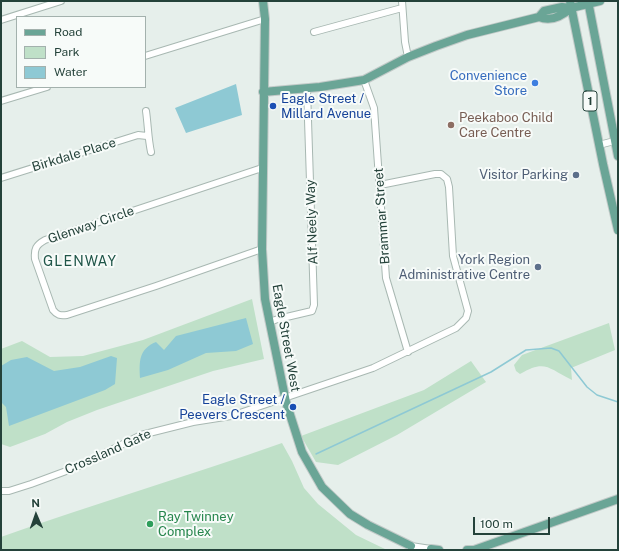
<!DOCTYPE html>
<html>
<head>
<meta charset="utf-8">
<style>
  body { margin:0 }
  #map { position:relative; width:619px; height:551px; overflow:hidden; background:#e6efeb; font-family:"Public Sans",sans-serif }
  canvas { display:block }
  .frame { position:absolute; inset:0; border:2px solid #24423a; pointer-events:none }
  .legend { position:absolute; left:16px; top:16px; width:130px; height:72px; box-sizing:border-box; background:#f7fbf9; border:1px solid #a3b1ad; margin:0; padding:5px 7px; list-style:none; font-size:12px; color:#24423a }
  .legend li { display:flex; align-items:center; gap:8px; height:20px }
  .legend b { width:20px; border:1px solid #a3b1ad }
  .north { position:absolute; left:16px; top:495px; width:40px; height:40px; -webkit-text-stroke:3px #f7fbf9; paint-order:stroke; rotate:358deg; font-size:11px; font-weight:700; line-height:16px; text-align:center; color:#24423a }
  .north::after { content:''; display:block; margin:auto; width:14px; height:18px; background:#24423a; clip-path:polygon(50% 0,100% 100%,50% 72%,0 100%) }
  .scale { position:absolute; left:473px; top:517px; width:77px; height:18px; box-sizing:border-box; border:2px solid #24423a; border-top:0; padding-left:5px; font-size:12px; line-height:14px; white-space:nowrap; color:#24423a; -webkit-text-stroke:3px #f7fbf9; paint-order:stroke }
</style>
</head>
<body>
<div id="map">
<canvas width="619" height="551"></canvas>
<div class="frame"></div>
<ul class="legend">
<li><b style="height:5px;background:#6aa596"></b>Road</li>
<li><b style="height:11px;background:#bfe0c8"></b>Park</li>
<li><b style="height:11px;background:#8ec9d4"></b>Water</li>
</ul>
<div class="north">N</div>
<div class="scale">100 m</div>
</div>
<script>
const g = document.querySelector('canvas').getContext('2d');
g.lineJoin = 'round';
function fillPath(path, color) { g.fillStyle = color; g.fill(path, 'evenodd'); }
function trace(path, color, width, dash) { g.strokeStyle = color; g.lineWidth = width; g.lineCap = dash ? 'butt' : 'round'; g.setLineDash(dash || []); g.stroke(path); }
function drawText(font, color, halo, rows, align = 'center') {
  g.font = font + ' "Public Sans",sans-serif'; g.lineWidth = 4; g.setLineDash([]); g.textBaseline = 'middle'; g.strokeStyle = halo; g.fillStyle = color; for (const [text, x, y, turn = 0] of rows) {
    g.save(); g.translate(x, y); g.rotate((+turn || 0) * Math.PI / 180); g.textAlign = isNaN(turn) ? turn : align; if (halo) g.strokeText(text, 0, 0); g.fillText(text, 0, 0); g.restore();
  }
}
const green = new Path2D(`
  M252,299l12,60 -51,12 -116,39 -30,12 -22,12 -35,13 -9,-3v-95l21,-8 28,16 33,-1 60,-16z
  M609,323l6,27 -44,18 1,12c-24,-12 -27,-21 -52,-6l-4,-3 -2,-6 8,-10z
  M471,361l15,21 -89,53 -59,30 -22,-3 -15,-26 123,-46z
  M282,443l10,18 12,27 14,16 38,31 31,15h-386v-13c93,-33 187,-61 281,-94z`);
const water = new Path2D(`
  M236,84l6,31 -56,18 -11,-25z
  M246,318l7,26 -17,7 -30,2 -38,17 -28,8c-1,-17 -1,-29 16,-36l8,8 12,-14z
  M111,356l6,2 -2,26 -10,6 -96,36 -3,-19 -5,-5v-36l10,-6 16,-3 27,14 26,-4z`);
const stream = new Path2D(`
  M316,454l175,-82 35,-22 25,-2 8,3 28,36 10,8 21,7`);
const minor = new Path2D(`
  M402,1l3,41 3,15
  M1,20l60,-19
  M314,32l88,-24
  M145,56l120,-37
  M364,80l10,28 12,170 22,74
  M1,101l46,-14
  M146,111c2,14 2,27 5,41
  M599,145l19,-5
  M1,178l137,-43 9,1
  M262,249l-106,37 -89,29c-7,1 -10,0 -14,-5l-18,-51c-1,-10 1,-14 10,-19l217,-72
  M269,322l9,-3 34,-8 2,-6 -7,-216
  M1,491h8l22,-7 46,-17 64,-32 52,-13 38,-6 142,-48 83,-40 10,-10 2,-7 -15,-55 -4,-69 -2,-8 -6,-5h-6l-55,11
  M410,550l1,-4 20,3`);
const major = new Path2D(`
  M263,1l2,18 -3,230 3,50 21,103 16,50 20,35 28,27 18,11 43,21
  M570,1l33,163 15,66
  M588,1l30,155
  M539,17c12,5 23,-1 32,-9
  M263,92l57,-5 44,-7 44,-23 28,-11 31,-11 72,-18 5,-6 18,-4 9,1 29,-7
  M431,549l8,1
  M467,550h7l144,-51`);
const markers = [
  [535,83,4,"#3f7fe0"],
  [273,106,4,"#1a4fb4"],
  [451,125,4,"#8d6e63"],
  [576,175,4,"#5c6f8a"],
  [538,267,4,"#5c6f8a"],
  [293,407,4,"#1a4fb4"],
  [150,524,4,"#2e9e5b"]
];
const shields = [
  [590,101,14]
];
const shieldNames = [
  ["1",590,101]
];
const shopNames = [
  ["Convenience",527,76],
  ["Store",527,91]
];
const transitNames = [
  ["Eagle Street /",281,99],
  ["Millard Avenue",281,114],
  ["Eagle Street /",285,400,"right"],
  ["Peevers Crescent",285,415,"right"]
];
const educationNames = [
  ["Peekaboo Child",459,118],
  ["Care Centre",459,133]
];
const streetNames = [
  ["Birkdale Place",74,155,-17],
  ["Brammar Street",382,216,-94],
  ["Alf Neely Way",312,222,-92],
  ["Glenway Circle",91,225,-19],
  ["Eagle Street West",286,338,80],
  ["Crossland Gate",108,452,-24]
];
const serviceNames = [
  ["Visitor Parking",568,175],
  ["York Region",530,260],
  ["Administrative Centre",530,275]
];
const leisureNames = [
  ["Ray Twinney",158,517],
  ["Complex",158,532]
];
const neighbourhoodNames = [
  ["GLENWAY",80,262]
];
fillPath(green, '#bfe0c8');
fillPath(water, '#8ec9d4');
trace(stream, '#8ec9d4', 1.5);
trace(minor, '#a8b8b2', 8);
trace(major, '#c2cac8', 10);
trace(minor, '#fff', 6);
trace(major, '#6aa596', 8);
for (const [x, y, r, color] of markers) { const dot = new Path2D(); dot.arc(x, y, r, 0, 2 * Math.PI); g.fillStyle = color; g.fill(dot); trace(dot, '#f7fbf9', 1.5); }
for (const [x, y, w] of shields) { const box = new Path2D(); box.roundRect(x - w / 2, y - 10, w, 20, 3); g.fillStyle = '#f7fbf9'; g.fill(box); trace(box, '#24423a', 1); }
drawText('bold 12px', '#24423a', null, shieldNames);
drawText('13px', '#366cbe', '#f7fbf9', shopNames, 'right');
drawText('13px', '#164399', '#f7fbf9', transitNames, 'left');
drawText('13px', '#785e54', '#f7fbf9', educationNames, 'left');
drawText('13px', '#24423a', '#f7fbf9', streetNames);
drawText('13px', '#4e5e75', '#f7fbf9', serviceNames, 'right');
drawText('13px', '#27864d', '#f7fbf9', leisureNames, 'left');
g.letterSpacing = '1px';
drawText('14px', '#1f5548', '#f7fbf9', neighbourhoodNames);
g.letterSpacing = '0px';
</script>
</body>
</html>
